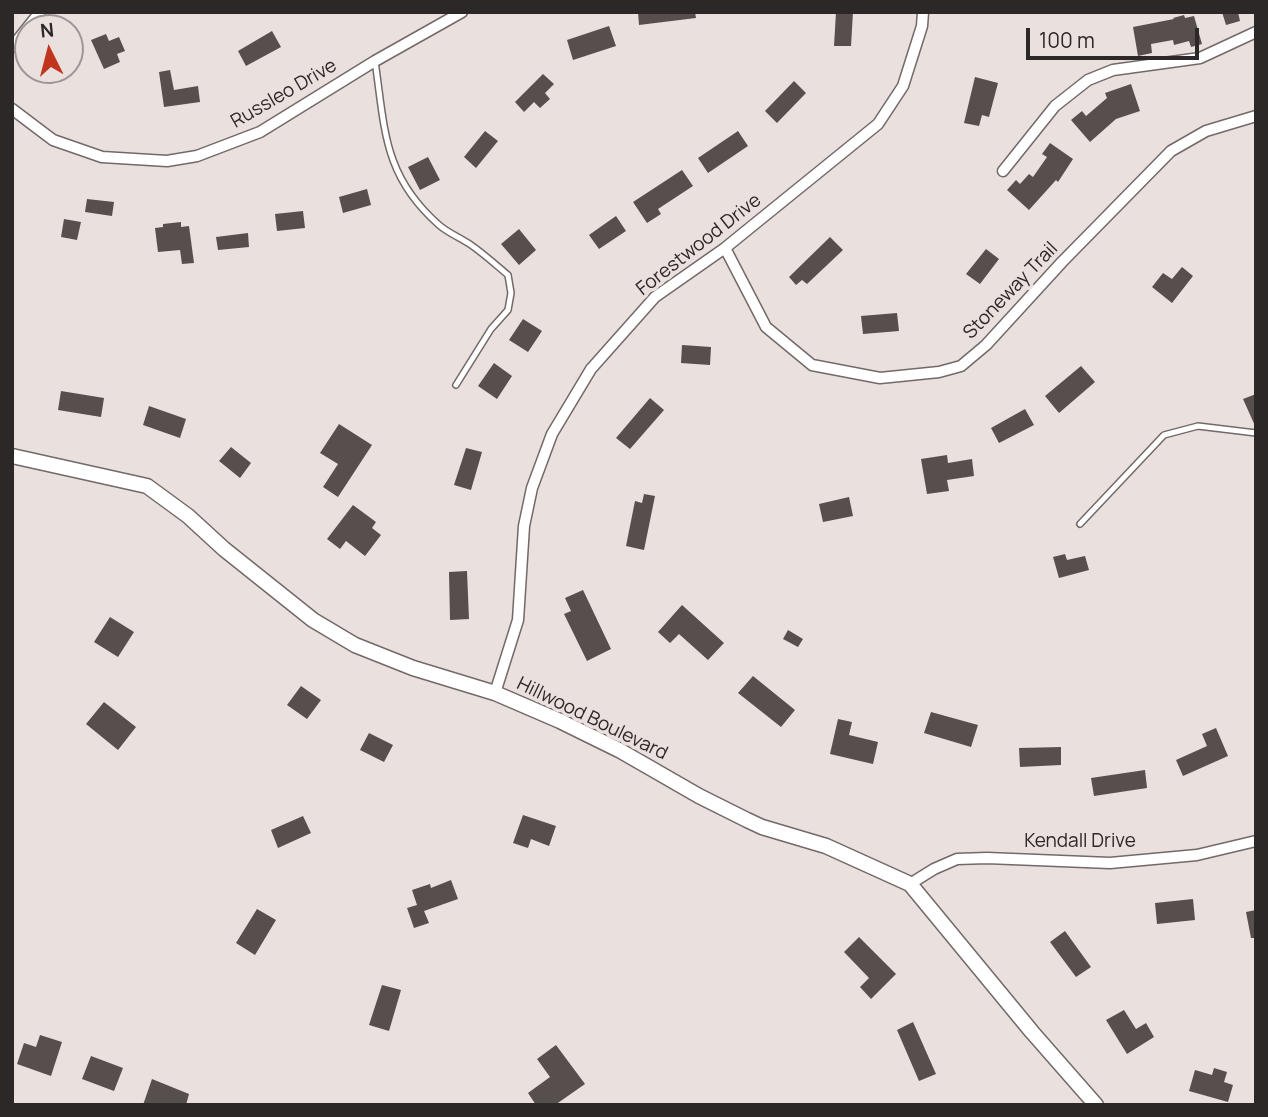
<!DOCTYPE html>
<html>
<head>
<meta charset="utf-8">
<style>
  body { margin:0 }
  #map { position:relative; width:1268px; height:1117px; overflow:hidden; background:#eae0de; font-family:Manrope,sans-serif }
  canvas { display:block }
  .frame { position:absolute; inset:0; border:14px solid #2c2827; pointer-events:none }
  .north { position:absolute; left:14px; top:14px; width:70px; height:70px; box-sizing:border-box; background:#eae0de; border:2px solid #9e9695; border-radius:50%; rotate:354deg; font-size:19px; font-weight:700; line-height:28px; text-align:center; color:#2c2827 }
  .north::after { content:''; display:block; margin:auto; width:24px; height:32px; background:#c1351e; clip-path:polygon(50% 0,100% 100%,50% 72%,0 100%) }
  .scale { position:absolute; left:1026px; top:28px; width:173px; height:32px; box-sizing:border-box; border:4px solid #2c2827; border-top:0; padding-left:9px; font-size:21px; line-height:24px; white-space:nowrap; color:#2c2827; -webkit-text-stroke:5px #eae0de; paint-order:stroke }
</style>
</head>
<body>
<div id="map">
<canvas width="1268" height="1117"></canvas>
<div class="frame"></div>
<div class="north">N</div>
<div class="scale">100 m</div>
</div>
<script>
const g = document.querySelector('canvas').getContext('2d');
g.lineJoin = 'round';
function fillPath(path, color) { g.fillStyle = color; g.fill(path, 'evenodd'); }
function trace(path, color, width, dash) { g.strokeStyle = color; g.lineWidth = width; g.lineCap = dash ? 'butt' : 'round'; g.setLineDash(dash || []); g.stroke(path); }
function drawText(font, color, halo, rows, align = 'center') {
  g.font = font + ' Manrope,sans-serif'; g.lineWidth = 7; g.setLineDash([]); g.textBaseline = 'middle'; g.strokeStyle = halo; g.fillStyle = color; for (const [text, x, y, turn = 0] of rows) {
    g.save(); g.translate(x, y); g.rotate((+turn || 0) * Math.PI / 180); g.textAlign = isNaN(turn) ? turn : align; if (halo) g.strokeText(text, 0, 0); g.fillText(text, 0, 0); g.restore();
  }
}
const building = new Path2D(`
  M638,12h57l1,6 -57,7z
  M836,12h17l-2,34h-17z
  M1222,12h16l2,9 -14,4z
  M1184,15l1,3 9,-2 8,28 -11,3 -2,-6 -15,4 -1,-5 -22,4 1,9 -14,3 -5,-29 41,-8 -1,-1z
  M609,26l7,20 -43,14 -6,-20z
  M272,31l9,16 -35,19 -8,-15z
  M106,34l3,7 10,-4 6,14 -8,3 3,8 -16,7 -13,-29z
  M170,70l4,20 24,-4 2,16 -36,5 -5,-35z
  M543,74l11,10 -9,9 5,6 -10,9 -6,-6 -10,10 -9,-10z
  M975,77l23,6 -9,34 -7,-2 -3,11 -15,-3z
  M794,81l12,12 -29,30 -12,-12z
  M1131,84l9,27 -24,8 -26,23 -19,-22 11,-9 4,5 21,-18 -2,-5z
  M485,131l13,10 -22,27 -12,-11z
  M738,131l10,15 -40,27 -10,-15z
  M1050,143l23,16 -15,23 -2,-2 -27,30 -22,-20 9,-10 4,4 9,-10 4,3 14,-20 -5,-3z
  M428,157l12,23 -20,10 -12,-23z
  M682,170l11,16 -35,23 3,5 -14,9 -14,-21z
  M367,189l4,16 -28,8 -4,-16z
  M87,199l27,3 -2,14 -27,-4z
  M303,211l2,17 -28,3 -2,-17z
  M616,216l10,15 -27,18 -10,-14z
  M64,219l17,3 -4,18 -16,-3z
  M181,222v5l8,-1 5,37 -12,1 -2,-14 -22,2 -3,-24 8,-1v-3z
  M519,229l17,21 -17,15 -18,-21z
  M248,233l1,14 -31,3 -2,-13z
  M830,237l13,13 -36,34 -5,-4 -6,5 -7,-8z
  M986,249l13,10 -19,25 -14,-10z
  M1182,267l11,9 -21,27 -20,-16 11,-14 9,6z
  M897,313l2,18 -36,3 -2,-18z
  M523,319l19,12 -14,21 -19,-12z
  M682,345l29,2 -1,18 -29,-2z
  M494,363l18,13 -15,23 -19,-13z
  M1081,366l14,16 -36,31 -14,-17z
  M61,391l43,7 -3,19 -43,-7z
  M1256,394v34l-13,-29z
  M650,398l14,12 -34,39 -14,-11z
  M149,406l37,13 -6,19 -37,-13z
  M1025,409l9,16 -35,18 -8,-15z
  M339,424l33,21 -34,52 -15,-10 15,-23 -18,-11z
  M231,447l20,16 -11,15 -21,-17z
  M466,448l16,4 -11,38 -17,-5z
  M947,455l1,8 24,-4 2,17 -27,4 2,11 -22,3 -6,-35z
  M644,494l11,2 -11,54 -18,-4 9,-45 7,2z
  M849,497l4,19 -30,6 -4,-18z
  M353,505l23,17 -4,6 9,7 -16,21 -19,-15 -6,8 -13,-10z
  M1065,554l2,6 18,-4 4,14 -30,8 -6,-21z
  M467,571l2,48 -19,1 -1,-48z
  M583,590l28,59 -24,12 -23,-47 7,-3 -6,-13z
  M682,605l42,38 -16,17 -29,-26 -9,9 -12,-11z
  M110,617l24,15 -16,25 -24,-15z
  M788,630l15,9 -5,8 -15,-8z
  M753,676l42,34 -14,17 -43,-34z
  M301,686l20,14 -14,19 -20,-14z
  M104,702l32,25 -18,23 -32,-26z
  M931,712l47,13 -7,22 -47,-14z
  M838,719l14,3 -3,13 29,7 -5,22 -43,-10z
  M1216,728l12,28 -45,20 -7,-16 31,-14 -5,-12z
  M369,733l24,12 -9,17 -24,-12z
  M1061,747v18l-41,2 -1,-19z
  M1145,770l2,18 -53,8 -3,-18z
  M523,815l33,11 -7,20 -18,-7 -3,9 -15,-5z
  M303,816l8,17 -33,15 -7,-18z
  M451,880l7,19 -34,12 5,12 -15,5 -7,-20 10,-3 -5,-15 18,-6 1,4z
  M1193,899l2,21 -38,4 -2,-21z
  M257,909l19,11 -21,35 -19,-12z
  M1256,910v28h-5l-5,-26z
  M1065,931l26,36 -15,10 -26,-35z
  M859,937l37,37 -25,25 -11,-12 9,-9 -25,-26z
  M382,985l19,5 -12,41 -20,-6z
  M1124,1010l12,19 10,-6 8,14 -27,17 -21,-34z
  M913,1022l23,52 -17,7 -22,-51z
  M40,1035l22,7 -11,34 -34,-12 7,-21 12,4z
  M556,1045l29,39 -30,21h-19l-8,-12 22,-16 -13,-18z
  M91,1056l32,12 -9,23 -32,-12z
  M1214,1068l13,4 -3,10 9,3 -5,17 -39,-11 6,-21 17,5z
  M152,1079l37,15 -3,11h-43z`);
const service = new Path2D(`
  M375,61c10,68 8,115 64,164 9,8 22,13 32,20 13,9 25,20 37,30l3,18 -3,17 -17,19 -35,56
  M1080,524l84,-89 34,-9 58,7`);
const minor = new Path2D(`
  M12,47l28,-35
  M12,109l41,31 49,17 65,4 30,-5 63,-24 115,-71 87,-49
  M1003,171l52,-65 33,-26 25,-10 87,-12 56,-26
  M725,248l41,79 46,38 68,13 59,-6 22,-6 25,-21 76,-83 109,-111 35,-20 50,-15
  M495,693l23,-73 6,-94 8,-38 20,-54 39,-65 64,-72 70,-49 153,-124 25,-38 19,-60 1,-14
  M910,884l24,-15 23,-10 30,-1 123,5 87,-8 59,-14`);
const tertiary = new Path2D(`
  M12,456l135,30 41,30 36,33 89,71 42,25 58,23 82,25 65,28 59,29 80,46 48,24 15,7 64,19 84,38 122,148 64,73`);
const streetNames = [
  ["Russleo Drive",284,94,-30],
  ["Forestwood Drive",699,245,-38],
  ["Stoneway Trail",1011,291,-46],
  ["Hillwood Boulevard",592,719,26],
  ["Kendall Drive",1080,842]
];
fillPath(building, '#574f4d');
trace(service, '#726968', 8);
trace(minor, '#726968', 13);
trace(tertiary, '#726968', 17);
trace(service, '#fff', 5);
trace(minor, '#fff', 10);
trace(tertiary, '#fff', 14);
drawText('19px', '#2c2827', '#eae0de', streetNames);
</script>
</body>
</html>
